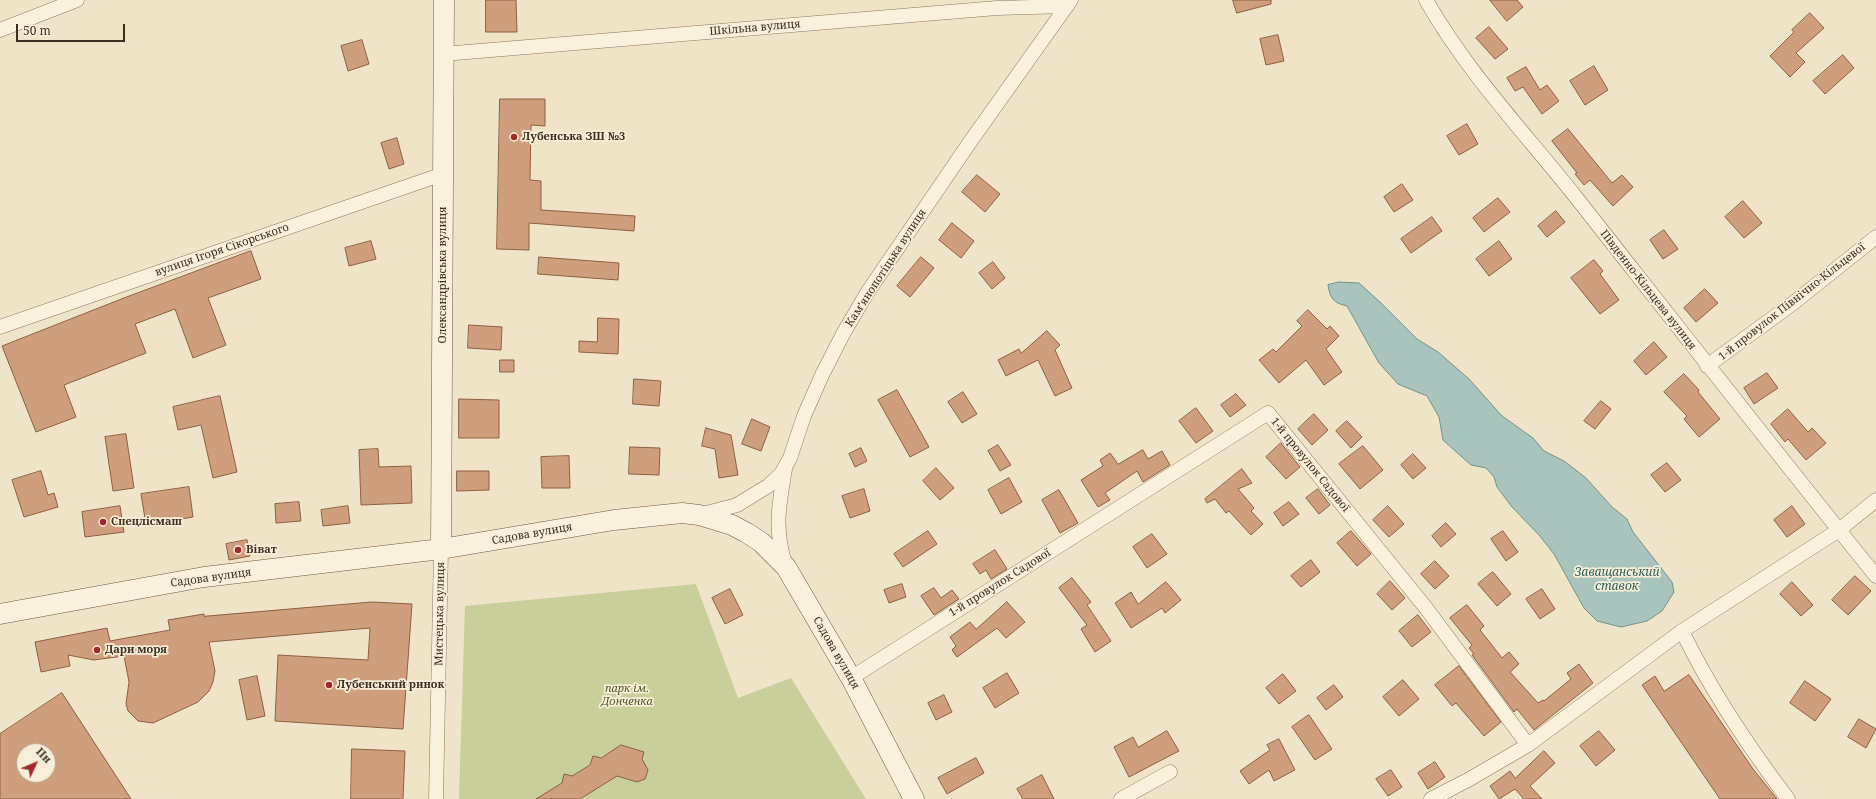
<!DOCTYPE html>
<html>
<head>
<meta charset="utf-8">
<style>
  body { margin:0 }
  #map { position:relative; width:1876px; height:799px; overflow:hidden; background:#f0e4c8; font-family:"Noto Serif",serif }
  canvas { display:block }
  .north { position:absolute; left:16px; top:743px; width:40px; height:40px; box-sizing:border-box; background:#f7eed8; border:1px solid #ada18e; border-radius:50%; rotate:46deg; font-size:11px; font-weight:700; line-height:16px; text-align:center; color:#3d2e20 }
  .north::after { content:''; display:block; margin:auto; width:14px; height:18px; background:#9e2a2b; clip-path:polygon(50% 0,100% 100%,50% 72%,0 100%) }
  .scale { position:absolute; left:16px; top:24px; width:109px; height:18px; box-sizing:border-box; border:2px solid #3d2e20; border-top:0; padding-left:5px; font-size:12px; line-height:14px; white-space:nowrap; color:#3d2e20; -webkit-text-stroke:3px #f7eed8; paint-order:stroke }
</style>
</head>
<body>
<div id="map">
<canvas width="1876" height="799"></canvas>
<div class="north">Пн</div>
<div class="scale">50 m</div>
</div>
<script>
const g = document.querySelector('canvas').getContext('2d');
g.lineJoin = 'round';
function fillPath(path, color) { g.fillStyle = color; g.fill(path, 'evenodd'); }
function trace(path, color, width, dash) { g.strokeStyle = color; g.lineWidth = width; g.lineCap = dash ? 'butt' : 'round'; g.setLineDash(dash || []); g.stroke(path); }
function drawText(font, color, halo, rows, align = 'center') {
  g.font = font + ' "Noto Serif",serif'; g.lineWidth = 3.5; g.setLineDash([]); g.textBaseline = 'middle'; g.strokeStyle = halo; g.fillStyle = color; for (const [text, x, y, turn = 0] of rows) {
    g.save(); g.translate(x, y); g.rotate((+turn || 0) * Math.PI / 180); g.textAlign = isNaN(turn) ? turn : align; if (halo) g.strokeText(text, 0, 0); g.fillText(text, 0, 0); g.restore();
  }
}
const green = new Path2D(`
  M696,584l42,114 53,-20 75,121h-407l6,-193z`);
const water = new Path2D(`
  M1339,282l20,1 22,20 36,36 21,13 31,27 33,37 31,22 11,13 20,10 22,17 26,29 15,12 6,13 39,50 2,10 -12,19 -15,10 -26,6 -24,-6 -13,-13 -30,-54 -15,-19 -27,-28 -15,-20 -3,-10 -8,-9 -15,-3 -28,-25 -4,-23 -12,-21 -29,-12 -19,-21 -32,-57c-14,-3 -17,-8 -19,-21z`);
const building = new Path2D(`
  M486,0h30l1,32h-31z
  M1233,0h38v4l-34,9z
  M1490,0h27l6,7 -16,14z
  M1810,13l14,15 -28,25 9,9 -15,15 -20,-21 24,-24 -2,-2z
  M1489,27l19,22 -13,10 -19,-21z
  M1278,35l6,26 -18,4 -6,-26z
  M362,40l7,24 -21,7 -7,-25z
  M1843,55l11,13 -29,26 -12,-13z
  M1594,66l14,24 -23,15 -15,-24z
  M1526,67l14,23 7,-5 12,16 -17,13 -19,-27 -8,4 -8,-13z
  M500,99h45v27l-14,-1 -1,55 11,1v29l94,6 -1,15 -105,-8v27l-32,-1z
  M1467,124l11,20 -19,11 -12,-19z
  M1568,129l44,54 10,-8 11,12 -20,19 -23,-26 -6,5 -9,-11 2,-1 -25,-32z
  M397,138l7,26 -15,5 -8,-26z
  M977,175l23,19 -15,18 -23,-20z
  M1402,184l11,16 -19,12 -10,-15z
  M1498,198l12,14 -26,20 -11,-14z
  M1743,201l19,22 -18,15 -19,-21z
  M1556,211l9,11 -18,15 -9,-11z
  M1432,217l10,14 -31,22 -10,-14z
  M952,223l22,18 -13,17 -22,-18z
  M1664,230l14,19 -15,10 -13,-19z
  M371,241l5,18 -27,7 -4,-18z
  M1499,241l13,18 -23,17 -13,-17z
  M251,251l10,28 -53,19 18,47 -33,13 -18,-49 -40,15 11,29 -82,32 12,32 -40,15 -34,-86 122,-48z
  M539,257l80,6 -1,17 -80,-6z
  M921,257l13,11 -24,29 -13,-11z
  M1594,260l9,11 -3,3 19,26 -19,14 -29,-36z
  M993,262l12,16 -13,11 -13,-16z
  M1705,289l13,14 -22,19 -12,-14z
  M1308,310l19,19 3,-3 9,10 -13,13 16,23 -18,13 -18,-25 -27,23 -20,-23 14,-11 3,3 26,-26 -5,-5z
  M598,318l21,1 -1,35 -39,-2v-11l18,1z
  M469,325l33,2 -1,23 -33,-2z
  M1047,331l13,14 -5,5 17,38 -17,8 -17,-36 -32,16 -8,-16 21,-11 2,4z
  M1654,342l13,15 -21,18 -12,-14z
  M500,360h14v12h-14z
  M1767,373l11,15 -24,16 -10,-16z
  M1684,374l15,16 -1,2 22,27 -21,18 -15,-18 3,-3 -23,-24z
  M634,379l27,2 -2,25 -26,-2z
  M897,390l32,57 -19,10 -32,-57z
  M963,392l14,22 -15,9 -14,-21z
  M1236,394l10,11 -16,12 -9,-12z
  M220,396l17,76 -24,6 -12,-53 -23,5 -5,-23z
  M459,399l40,1v38h-40z
  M1601,401l10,8 -16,20 -11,-8z
  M1196,408l17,23 -17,12 -17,-22z
  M1788,409l20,23 4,-4 14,15 -20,17 -18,-21 -3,3 -14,-18z
  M1314,414l14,16 -16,15 -14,-16z
  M752,419l18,8 -9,24 -19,-7z
  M1347,421l15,16 -11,11 -15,-17z
  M706,428l25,7 7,40 -19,3 -4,-29 -13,-3z
  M126,434l8,54 -21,3 -8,-54z
  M1281,443l19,24 -14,12 -20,-22z
  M998,445l13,20 -11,6 -12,-20z
  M1363,446l20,24 -23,19 -21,-25z
  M630,447l30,1 -1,27 -30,-1z
  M861,448l6,13 -12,6 -6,-13z
  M378,449l1,18 32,-1 1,37 -51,2 -2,-55z
  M1143,450l5,9 14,-8 8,14 -27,17 -6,-11 -32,22 5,7 -12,7 -17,-27 22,-14 -3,-6 10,-7 8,11z
  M1413,454l13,14 -13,11 -12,-14z
  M569,456l1,32h-28l-1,-31z
  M1667,463l14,17 -16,12 -14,-17z
  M936,468l18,20 -14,12 -17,-19z
  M1242,469l10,14 -14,6 16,19 -3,3 12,13 -12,11 -22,-24 -3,2 -11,-14 -8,4 -2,-4z
  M41,471l7,24 6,-2 4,14 -34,10 -12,-37z
  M457,471h32v19l-32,1z
  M1009,478l13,24 -21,12 -13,-24z
  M189,487l4,30 -47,8 -5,-31z
  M864,489l6,22 -20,7 -8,-22z
  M1318,489l12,16 -11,9 -13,-16z
  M1059,490l19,33 -18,10 -18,-33z
  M299,502l2,19 -25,2 -1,-19z
  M1289,502l10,12 -16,12 -9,-13z
  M120,506l4,26 -39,5 -3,-25z
  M348,506l2,17 -27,3 -2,-16z
  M1388,506l16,18 -15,13 -16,-17z
  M1792,506l13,18 -18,13 -13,-17z
  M1446,523l10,11 -15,13 -9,-11z
  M928,531l9,13 -34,23 -9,-13z
  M1351,531l20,23 -14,12 -20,-23z
  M1503,531l15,21 -12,9 -15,-22z
  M1152,534l15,20 -20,14 -14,-21z
  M247,540l3,16 -21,4 -3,-16z
  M995,550l12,19 -16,10 -5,-9 -6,4 -7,-10z
  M1311,560l9,12 -19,15 -10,-11z
  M1435,561l14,15 -14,13 -14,-15z
  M1493,572l18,22 -14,12 -19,-22z
  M1855,576l16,15 -23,24 -16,-15z
  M1072,578l19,24 -4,3 24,36 -16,11 -14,-23 6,-4 -28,-37z
  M1390,581l15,17 -13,12 -15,-16z
  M1166,582l15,18 -16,13 -3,-5 -31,20 -16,-25 16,-11 7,12z
  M1792,582l21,23 -12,11 -21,-22z
  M902,584l4,13 -17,6 -5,-13z
  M934,588l7,10 11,-8 7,9 -25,16 -13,-19z
  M730,589l13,26 -18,9 -13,-26z
  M1542,589l13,20 -15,10 -14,-20z
  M372,602l40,2 -9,125 -128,-8 3,-66 90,5 2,-32 -161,14 6,29 -2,11 -4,9 -11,11 -45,21 -15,-2 -10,-10 -2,-7 3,-22 -5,-26 -30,4 -26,-5 2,11 -29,6 -6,-30 72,-14 3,13 60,-11 -2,-10 36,-6v2z
  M1007,602l18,20 -19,16 -9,-10 -40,29 -5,-7 4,-4 -6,-9 20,-15 6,7z
  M1467,605l17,21 -4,4 22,28 7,-6 10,12 -9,8 28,31 5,-3 1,1 27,-22 -4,-6 12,-9 14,19 -59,47 -17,-21 -3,3 -42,-57 2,-1 -5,-6 3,-3 -22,-27z
  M1418,615l13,17 -19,15 -13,-16z
  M1459,666l42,56 -17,14 -28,-33 -4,3 -17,-21z
  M1007,673l12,20 -24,15 -12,-20z
  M1283,674l13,17 -17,13 -13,-16z
  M1689,675l64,94 24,30h-57l-78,-114 13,-9 9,15z
  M257,676l8,40 -18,4 -8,-40z
  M1403,680l16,19 -20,17 -16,-19z
  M1805,681l26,18 -16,22 -25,-18z
  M1334,685l9,12 -17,13 -9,-12z
  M62,693l69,106h-131v-65zM24,751h24v24h-24z
  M944,695l8,17 -16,8 -8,-17z
  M1309,715l23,34 -17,11 -23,-33z
  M1859,719l17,10 -10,19 -18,-11z
  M1167,731l12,20 -50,26 -15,-30 19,-10 5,10z
  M1599,731l16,19 -19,16 -16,-20z
  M1279,739l16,31 -21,11 -5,-11 -20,14 -9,-13 30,-21 -3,-5z
  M621,745l23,7 -2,7 6,11 -3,9 -8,3 -20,-6 -37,23h-44l26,-16 2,-9 8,2 18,-11 3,-9 8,2z
  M352,749l53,2 -2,48h-52z
  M1544,751l11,12 -25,23 12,13h-18l-9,-10 -16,10 -9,-13 20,-15 5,7z
  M976,758l8,15 -37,21 -9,-16z
  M1435,762l10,15 -17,12 -10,-16z
  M1391,770l11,17 -14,9 -12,-17z
  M1042,775l12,24h-31l-6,-10z`);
const minor = new Path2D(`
  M1426,0c41,72 98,132 149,196 100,127 199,254 301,380
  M0,30l77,-30
  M443,54l554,-46 70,-2
  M0,327l443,-153
  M1707,366l85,-62 84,-67
  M699,515l38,-10 31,-19 13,-12 9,-16 14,-42 18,-41 21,-41 24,-41 103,-151 101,-142
  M785,564c-11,-37 -6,-59 0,-95
  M1682,631c29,60 66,115 106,168
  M851,678l417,-265 158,195 102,137
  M436,799l5,-250
  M1121,799l49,-27
  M1431,799l37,-19 60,-35 154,-114 157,-101 37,-30`);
const secondary = new Path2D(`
  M441,549l3,-549
  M0,614l204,-37 237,-28 173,-29 68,-7 17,2 33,10 15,8 14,9 25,25 65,111 63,121`);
const markers = [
  [514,137,4,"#9e2a2b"],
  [103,522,4,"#9e2a2b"],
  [238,550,4,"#9e2a2b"],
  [97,650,4,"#9e2a2b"],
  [329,685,4,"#9e2a2b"]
];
const streetNames = [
  ["Шкільна вулиця",755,28,-5],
  ["вулиця Ігоря Сікорського",222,250,-19],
  ["Камʼянопотіцька вулиця",886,268,-57],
  ["Олександрівська вулиця",443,275,-90],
  ["Південно-Кільцева вулиця",1648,290,52],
  ["1-й провулок Північно-Кільцевої",1792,302,-38],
  ["1-й провулок Садової",1310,465,51],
  ["Садова вулиця",532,534,-10],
  ["Садова вулиця",211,578,-8],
  ["1-й провулок Садової",1000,583,-32],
  ["Мистецька вулиця",440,614,-89],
  ["Садова вулиця",836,653,60]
];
const poiNames = [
  ["Лубенська ЗШ №3",522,137],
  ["Спецлісмаш",111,522],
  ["Віват",246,550],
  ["Дари моря",105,650],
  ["Лубенський ринок",337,685]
];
const parkNames = [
  ["парк ім.",627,689],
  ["Донченка",627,702]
];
const waterNames = [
  ["Заващанський",1617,573],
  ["ставок",1617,587]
];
fillPath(green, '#c9cf9b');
fillPath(water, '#a9c4bc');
trace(water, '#6f938a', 1);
fillPath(building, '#cf9f7d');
trace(building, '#8d5f41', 1);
trace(minor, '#8d765c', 15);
trace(secondary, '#6f573f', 21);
trace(minor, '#faf1dc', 14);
trace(secondary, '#faf1dc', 20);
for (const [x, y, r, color] of markers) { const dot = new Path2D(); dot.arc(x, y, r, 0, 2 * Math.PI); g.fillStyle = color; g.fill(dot); trace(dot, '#f7eed8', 1.5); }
drawText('11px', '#3d2e20', '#f7eed8', streetNames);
drawText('bold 11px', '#3d2e20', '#f7eed8', poiNames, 'left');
drawText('italic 11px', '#4d5a26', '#f7eed8', parkNames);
drawText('italic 12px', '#2f5d5a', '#f7eed8', waterNames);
</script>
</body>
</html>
